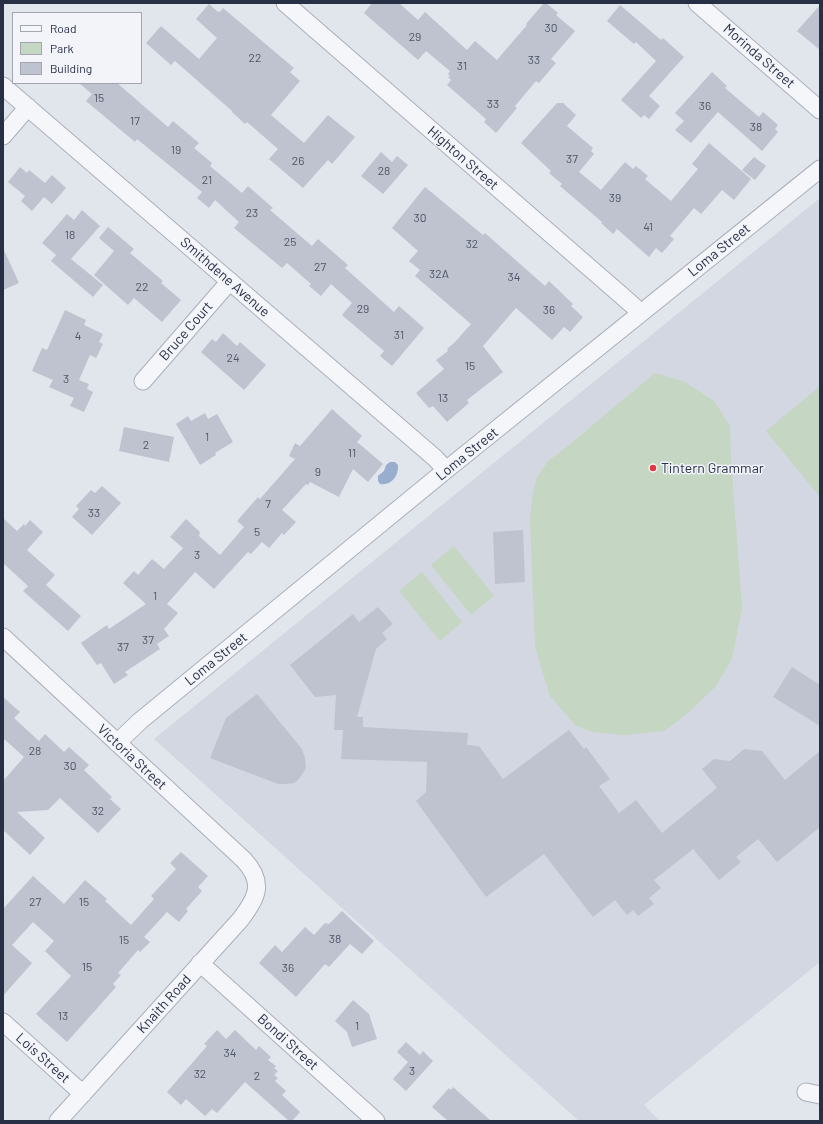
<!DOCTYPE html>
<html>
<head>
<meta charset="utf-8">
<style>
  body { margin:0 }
  #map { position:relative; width:823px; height:1124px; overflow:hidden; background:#e1e5ec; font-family:Barlow,sans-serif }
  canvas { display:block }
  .frame { position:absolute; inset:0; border:4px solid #283046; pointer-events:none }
  .legend { position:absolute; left:12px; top:12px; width:130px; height:72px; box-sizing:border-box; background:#f2f4f9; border:1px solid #a1a6b1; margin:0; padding:5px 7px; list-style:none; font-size:12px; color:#283046 }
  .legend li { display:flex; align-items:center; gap:8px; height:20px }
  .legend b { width:20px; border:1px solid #a1a6b1 }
</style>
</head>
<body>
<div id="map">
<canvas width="823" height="1124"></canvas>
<div class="frame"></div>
<ul class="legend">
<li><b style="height:5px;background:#f5f6f9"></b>Road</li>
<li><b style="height:11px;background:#c5d6c2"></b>Park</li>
<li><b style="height:11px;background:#bec3cf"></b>Building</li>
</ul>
</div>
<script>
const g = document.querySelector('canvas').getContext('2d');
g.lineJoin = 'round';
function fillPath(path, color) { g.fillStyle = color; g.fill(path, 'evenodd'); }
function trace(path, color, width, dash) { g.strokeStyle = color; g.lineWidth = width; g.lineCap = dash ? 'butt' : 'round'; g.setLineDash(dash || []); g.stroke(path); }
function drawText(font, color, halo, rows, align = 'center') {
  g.font = font + ' Barlow,sans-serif'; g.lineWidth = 3; g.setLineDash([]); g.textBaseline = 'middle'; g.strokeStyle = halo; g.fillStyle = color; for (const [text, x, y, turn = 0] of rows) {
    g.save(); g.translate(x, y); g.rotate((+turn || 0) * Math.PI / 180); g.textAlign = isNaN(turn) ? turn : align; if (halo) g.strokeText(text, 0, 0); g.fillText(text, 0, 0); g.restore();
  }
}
const built = new Path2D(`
  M820,198v764l-176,143 16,16h-81l-425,-382z`);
const green = new Path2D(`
  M655,373l30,9 29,19 16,25 1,34 11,148 -10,51 -17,28 -28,27 -23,17 -40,4 -31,-3 -18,-7 -25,-29 -15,-49 -5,-128 3,-27 4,-15 11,-16 15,-11z
  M820,386v111l-54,-66z
  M454,546l40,50 -23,19 -40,-50z
  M422,572l40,50 -22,19 -41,-50z`);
const water = new Path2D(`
  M390,462h5l3,3c1,11 -7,21 -18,19l-2,-3v-5l6,-5 2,-6z`);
const building = new Path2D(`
  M372,3h27l19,17 7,-8 42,38 8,-9 22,19 30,-35 -1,-1 18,-21h2l12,10 -2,2 19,16 -24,28 5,4 -17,20 -3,-2 -21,25 2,2 -21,25 -12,-11 2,-3 -39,-34 4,-5 -3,-3 2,-1 -2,-2 2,-3 -24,-20 -8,9 -54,-47z
  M209,4l9,8 1,-1 1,1 3,-4 71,60 -4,4 10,9 -29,34 33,28 24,-28 27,22 -23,27 -4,-4 -25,28 -34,-29 9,-10 -31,-27 -2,2 -13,-12v-1l-57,-50 -4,4 -25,-22 15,-17 38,33 18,-21 -21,-19z
  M620,5l41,35 2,-2 21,19 -35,39 11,10 -11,13 -5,-4 -3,3 -20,-18 35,-39 -20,-19 -2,2 -27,-23z
  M820,5v45l-23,-19z
  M712,72l15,14 -2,2 34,29 4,-5 15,13 -3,4 3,3 -16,19 -44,-39 -27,31 -16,-13 9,-9 -9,-8z
  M79,83h38l51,44 5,-6 26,22 -5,5 18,15 -2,3 32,27 6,-7 25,22 -3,2 42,36 6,-7 30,26 -3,3 49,44 5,-6 25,22 -32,38 -12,-10 4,-5 -42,-36 10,-12 -21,-19 -10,12 -12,-10 2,-2 -24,-21 -5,5 -48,-40 5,-6 -24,-22 -6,8 -12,-10 5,-6 -65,-53 -2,3 -49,-41 6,-7z
  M557,103h6l13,12 -9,11 26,22 -2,3 3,3 -15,18 22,18 24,-28 8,7 3,-3 12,10 -3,3 26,22 27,-32 -6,-5 17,-21 42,36 -17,21 -12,-10 -21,24 -7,-6 -24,28 4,3 -12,14 -6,-5 -7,9 -32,-28 -4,5 -12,-11 1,-1 -42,-36 2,-2 -13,-11 2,-2 -30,-28z
  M381,152l11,10 5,-6 11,9 -25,29 -22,-18z
  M754,157l12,9 -11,14 -13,-10z
  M20,167l7,6 2,-3 16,13 7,-8 14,13 -14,16 -8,-7 -12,14 -11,-10 4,-5 -17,-14z
  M425,187l58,48 2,-2 60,53 4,-5 24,23 -2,2 12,11 -13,15 -6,-5 -12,13 -36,-32 -33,38 20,26 -36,28 2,3 -22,19 -14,-16 -4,2 -13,-15 28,-24 -8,-9 12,-9 -1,-2 8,-7 16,-18 -56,-48 5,-6 -11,-9 9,-10 -26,-23z
  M82,210l18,16 -29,33 32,26 -10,12 -42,-36 5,-6 -14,-12 25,-29 7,6z
  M108,227l26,22 -4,4 33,28 -2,2 20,17 -19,22 -28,-24 -6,7 -34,-30 20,-24 -15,-13z
  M3,248l16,35 -16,7z
  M65,310l21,10 -2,5 19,9 -4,8 4,2 -7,14 -6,-3 -11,25 10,4 -2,5 6,3 -9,20 -14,-6 4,-8 -25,-11 4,-7 -21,-9 10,-23 5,2z
  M223,333l14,13 3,-4 26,23 -22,25 -43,-38 11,-13 4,3z
  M332,409l30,27 -5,6 26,22 -15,18 -15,-13 -14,28 -29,-15 -2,3 -2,-1 -24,26 14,12 -12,13 -2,-2 -13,15 -7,-6 -11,12 -3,-2 -34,37 -19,-17 -28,32 11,9 -14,16 5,7 -12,8 3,5 -35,23 3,3 -14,9 -13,-21 -4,2 -16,-22 26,-18 2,4 37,-25 -23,-21 11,-12 4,4 14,-16 12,10 19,-21 -13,-11 16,-18 14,13 -1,4 21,19 24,-28 -7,-6 21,-24 2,2 35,-40 -6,-3 6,-13 5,3z
  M205,413l3,6 9,-5 16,28 -18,11 1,2 -16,10 -24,-41 12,-8 3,5z
  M124,427l50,10 -5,25 -50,-11z
  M102,486l19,17 -29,32 -20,-18 7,-8 -3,-3 15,-16 4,3z
  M3,518l14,13 7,-7 1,2 5,-6 13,12 -16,18 28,25 -9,10 35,31 -13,15 -45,-40 5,-5 -25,-23z
  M523,530l2,52 -30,2 -2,-52z
  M378,607l15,17 -11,9 5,6 -11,10 -19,68h6v10l105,6 -1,12 12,1 24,33 66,-49 15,19 2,-2 24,32 -11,7 20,27 17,-13 26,33 55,-45 -15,-19 12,-10 16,2 14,-12 18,2 23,29 35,-29v76l-43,35 -19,-23 -22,18 5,5 -22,18 -26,-31 -39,31 7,8 -12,10 5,6 -16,12 -5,-6 -6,5 -12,-15 -22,17 -49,-63 -58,43 -70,-96 10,-9 1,-30 -86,-3 2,-29h-9l2,-35 -21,2 -25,-32 63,-51 6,8z
  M792,667l28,18v41l-47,-29z
  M257,694l45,55 3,9 1,10 -7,11 -5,4 -8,1h-8l-68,-26 16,-40z
  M3,697l17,15 -6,6 25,23 6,-7 19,18 5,-5 20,18 -5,5 28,27 -2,2 11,10 -23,24 -38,-35 -12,12 -31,2 28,26 -15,17 -27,-25v-49l21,-24 -21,-19z
  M181,852l27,24 -10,11 4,4 -16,18 2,2 -9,11 -12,-10 -23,25 6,5 -10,10 -2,-2 -20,23 3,2 -8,9 3,3 -49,55 -31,-28 35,-38 -26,-25 9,-10 -21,-19 -21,23 20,18 -29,33v-87l30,-33 31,28 21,-24 22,19 -2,2 26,24 23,-26 -3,-3 25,-27 -6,-6z
  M342,911l32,30 -12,13 -12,-10 -21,23 -4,-3 -29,33 -37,-34 16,-18 7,7 23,-25 9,8 11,-12 4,1z
  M353,1000l16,14 8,25 -25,8 -5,-15 -12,-11z
  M217,1030l9,9 9,-9 21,20 3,-4 12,11 -3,3 8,6 -2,2 4,3 -4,4 4,3 -3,3 11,10 -4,4 18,17 -8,9h-3l-44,-39 -28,31 -5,-4 -7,7 -19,-17 -5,6 -14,-13 40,-46 -3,-2z
  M406,1042l14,13 3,-4 10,10 -27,30 -13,-12 15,-17 -11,-10z
  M453,1087l38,34h-43l-16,-14 17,-19 2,2z`);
const street = new Path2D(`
  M285,3l344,299 12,11
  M697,3l123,107
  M3,86l432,372 11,12
  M3,136l25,-29
  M143,381l87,-100
  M3,637l241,223c21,23 13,38 -4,60l-182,201
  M117,743l23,-22 306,-251 374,-301
  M200,963l176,158
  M3,1022l80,72
  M806,1092l14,3`);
const markers = [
  [653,468,4,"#dd3a44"]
];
const numberNames = [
  ["30",551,28],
  ["29",415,37],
  ["22",255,58],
  ["33",534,60],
  ["31",462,66],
  ["15",99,98],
  ["33",493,104],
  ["36",705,106],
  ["17",135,121],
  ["38",756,127],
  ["19",176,150],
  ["37",572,159],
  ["26",298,161],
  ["28",384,171],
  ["21",207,180],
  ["39",615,198],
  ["23",252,213],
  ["30",420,218],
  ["41",648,227],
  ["18",70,235],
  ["25",290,242],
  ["32",472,244],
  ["27",320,267],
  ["32A",439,274],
  ["34",514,277],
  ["22",142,287],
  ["29",363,309],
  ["36",549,310],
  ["31",399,335],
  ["4",78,336],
  ["24",233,358],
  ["15",470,366],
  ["3",66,379],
  ["13",443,398],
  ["1",207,437],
  ["2",146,445],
  ["11",352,453],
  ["9",318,472],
  ["7",268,504],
  ["33",94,513],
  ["5",257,532],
  ["3",197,555],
  ["1",155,596],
  ["37",148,640],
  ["37",123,647],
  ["28",35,751],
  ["30",70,766],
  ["32",98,811],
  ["27",35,902],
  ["15",84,902],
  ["38",335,939],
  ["15",124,940],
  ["15",87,967],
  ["36",288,968],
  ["13",63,1016],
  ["1",357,1026],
  ["34",230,1053],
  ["3",412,1071],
  ["32",200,1074],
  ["2",257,1076]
];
const streetNames = [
  ["Morinda Street",759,56,41],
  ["Highton Street",463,158,41],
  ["Loma Street",719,250,-39],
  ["Smithdene Avenue",225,277,41],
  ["Bruce Court",186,331,-49],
  ["Loma Street",467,454,-39],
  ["Loma Street",216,659,-39],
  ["Victoria Street",132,757,43],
  ["Knaith Road",164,1004,-48],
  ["Bondi Street",288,1042,42],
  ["Lois Street",43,1058,42]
];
const poiNames = [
  ["Tintern Grammar",661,468]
];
fillPath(built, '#d3d7e1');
fillPath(green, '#c5d6c2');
fillPath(water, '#99aecf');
fillPath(building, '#bec3cf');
trace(street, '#aaafba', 19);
trace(street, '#f5f6f9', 17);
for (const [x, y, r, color] of markers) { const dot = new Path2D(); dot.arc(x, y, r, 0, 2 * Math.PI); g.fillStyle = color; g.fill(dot); trace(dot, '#f2f4f9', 1.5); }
drawText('12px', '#4e5568', null, numberNames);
drawText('14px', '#283046', '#f2f4f9', streetNames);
drawText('14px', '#283046', '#f2f4f9', poiNames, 'left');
</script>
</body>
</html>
